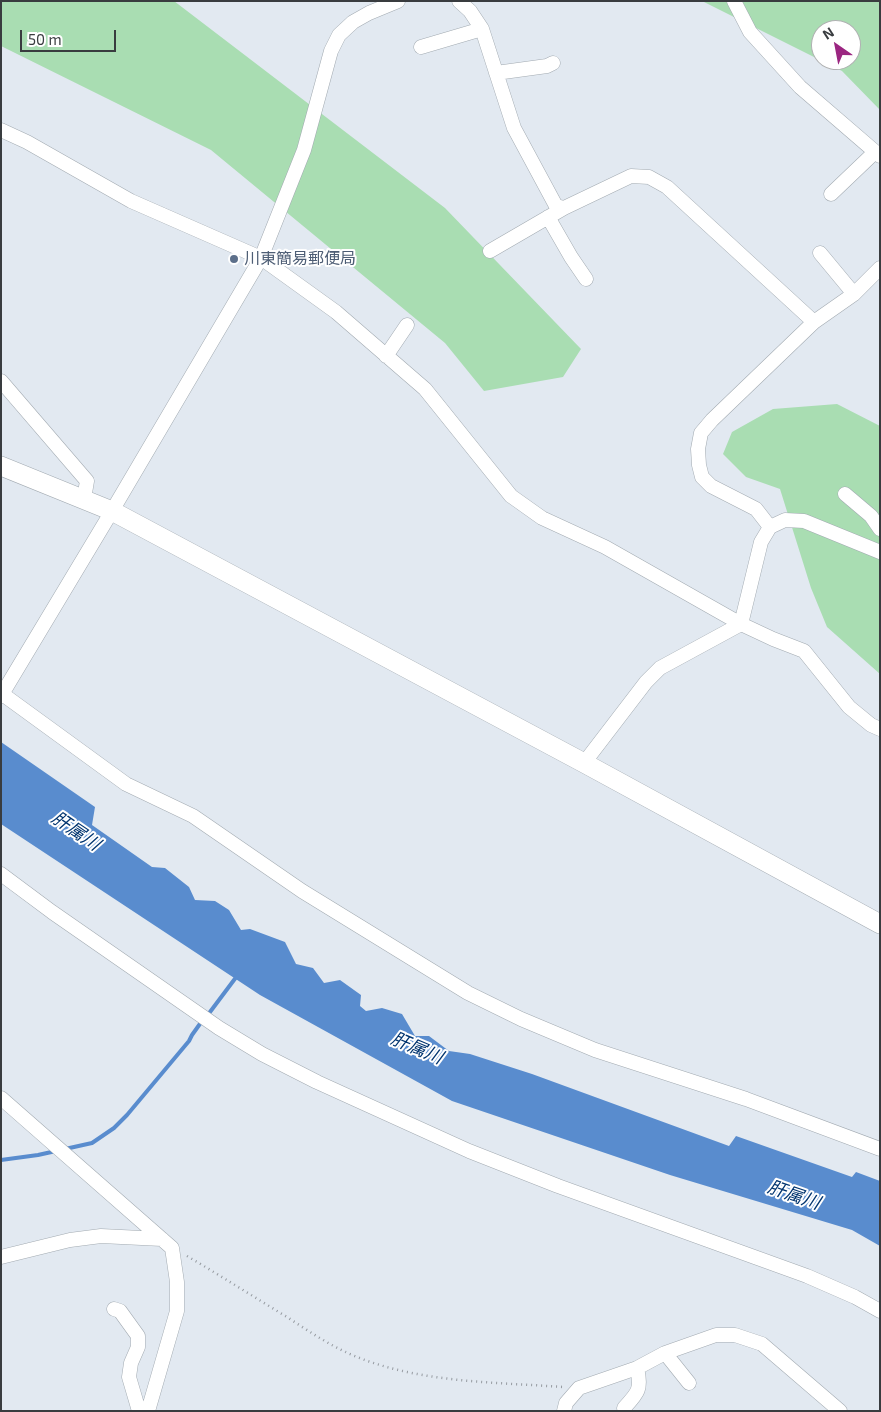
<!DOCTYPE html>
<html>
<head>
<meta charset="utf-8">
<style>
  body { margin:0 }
  #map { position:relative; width:881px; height:1412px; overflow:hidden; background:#e2e9f1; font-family:"Exo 2",sans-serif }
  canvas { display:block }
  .frame { position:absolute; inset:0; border:2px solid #393c3f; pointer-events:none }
  .north { position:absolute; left:811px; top:20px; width:50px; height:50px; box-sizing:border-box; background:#fff; border:1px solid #b0b1b2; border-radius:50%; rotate:327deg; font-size:14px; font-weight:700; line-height:20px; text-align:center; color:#393c3f }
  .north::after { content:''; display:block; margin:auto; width:18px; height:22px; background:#9b2681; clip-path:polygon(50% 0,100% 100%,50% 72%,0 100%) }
  .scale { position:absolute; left:20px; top:30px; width:96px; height:22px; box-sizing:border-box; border:2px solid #393c3f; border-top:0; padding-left:6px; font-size:15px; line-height:18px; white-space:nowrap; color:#393c3f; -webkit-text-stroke:4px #fff; paint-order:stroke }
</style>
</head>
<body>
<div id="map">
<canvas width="881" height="1412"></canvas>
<div class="frame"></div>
<div class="north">N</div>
<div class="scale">50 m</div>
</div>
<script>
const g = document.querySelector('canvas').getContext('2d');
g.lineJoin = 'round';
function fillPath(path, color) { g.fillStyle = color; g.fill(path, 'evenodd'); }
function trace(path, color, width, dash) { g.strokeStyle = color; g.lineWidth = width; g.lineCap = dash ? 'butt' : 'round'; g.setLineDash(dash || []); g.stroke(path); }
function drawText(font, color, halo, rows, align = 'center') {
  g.font = font + ' "Exo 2","Noto Sans JP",sans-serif'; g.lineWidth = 4; g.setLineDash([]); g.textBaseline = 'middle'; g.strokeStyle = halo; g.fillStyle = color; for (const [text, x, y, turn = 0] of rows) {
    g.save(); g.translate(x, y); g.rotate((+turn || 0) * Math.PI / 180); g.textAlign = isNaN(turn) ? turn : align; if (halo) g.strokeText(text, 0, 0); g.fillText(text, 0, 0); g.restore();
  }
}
const green = new Path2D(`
  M1,1h173l271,207 136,141 -18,28 -79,14 -39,-48 -234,-193 -210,-104z
  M702,1h178v109l-38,-39zM821,30h30v30h-30z
  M837,404l43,22v248l-53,-47 -16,-39 -31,-99 -34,-12 -23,-23 9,-22 41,-23z`);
const water = new Path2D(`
  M1,742l94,65 -3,18 60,42 13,1 24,19 6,13 20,1 14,9 12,20 9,-1 35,13 11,22 17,4 11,15 16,-3 21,15 -1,11 6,5 16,-3 20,6 13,22h14l20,15 21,3 62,20 197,72 7,-10 116,41 4,-5 24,9v65l-28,-16 -182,-55 -218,-74 -192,-106 -259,-171z`);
const stream = new Path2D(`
  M207,1016l30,-40
  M65,1149l27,-6 22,-15 13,-13 62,-74 3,-6 10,-14
  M1,1160l37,-5 18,-4`);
const path = new Path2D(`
  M187,1256c34,20 67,41 100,61 23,15 45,30 70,40 65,26 137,25 206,30`);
const street = new Path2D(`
  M459,1l11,10 12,18 32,99 42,78 8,2 67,-32 18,1 18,10 147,135
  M734,1l16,31 50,55 80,69
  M421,47l61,-18
  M496,73l51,-7 6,-3
  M1,130l26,12 104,59 130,57 75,54 89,77 86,107 31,22 63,29 136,77 32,15 31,12 45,56 22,18 9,4
  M831,194l44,-42
  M548,217l23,40 15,22
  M490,251l74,-43
  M820,253l34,41
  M386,356l21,-31
  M1,381l86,100 -3,18
  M845,494l26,22 9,13
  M770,527l-14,-18 -45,-23 -9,-9 -3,-12 -1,-16 3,-16 11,-13 102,-98 40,-28 26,-26
  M1,693l125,91 67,32 109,75 166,102 53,26 74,31 151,49 134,50
  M1,696l111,-185 149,-253 43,-108 27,-99 8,-16 14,-13 16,-9 29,-12
  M584,763l62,-81 14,-14 81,-44 20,-82 9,-15 15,-7 19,1 76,31
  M1,874l51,38 167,116 43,26 55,28 152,69 89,35 249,90 48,21 25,14
  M1,1098l171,150 5,34v29l-29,100
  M1,1257l69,-17 31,-4 61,3
  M114,1309l6,2 18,25v11l-7,16 -2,14 10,34
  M665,1353l24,30
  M624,1408c14,-15 18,-19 13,-40
  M564,1411l2,-8 13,-15 58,-20 28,-15 51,-18h19l27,9 78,67`);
const secondary = new Path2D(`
  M1,466l111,45 472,252 296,161`);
const markers = [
  [234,259,5,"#5c6f8a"]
];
const serviceNames = [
  ["川東簡易郵便局",244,259]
];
const waterNames = [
  ["肝属川",76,831,34],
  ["肝属川",417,1048,23],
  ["肝属川",794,1195,19]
];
fillPath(green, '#a9ddb2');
fillPath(water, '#598cce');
trace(stream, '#598cce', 4);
trace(street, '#a2aab1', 15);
trace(secondary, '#a2aab1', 20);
trace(path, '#959aa0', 2.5, [1, 4]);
trace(street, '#fff', 14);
trace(secondary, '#fff', 19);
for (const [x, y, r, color] of markers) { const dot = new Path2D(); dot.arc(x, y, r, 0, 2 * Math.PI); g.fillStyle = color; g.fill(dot); trace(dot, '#fff', 2); }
drawText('16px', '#4e5e75', '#fff', serviceNames, 'left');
drawText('italic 18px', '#00346f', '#fff', waterNames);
</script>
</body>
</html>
